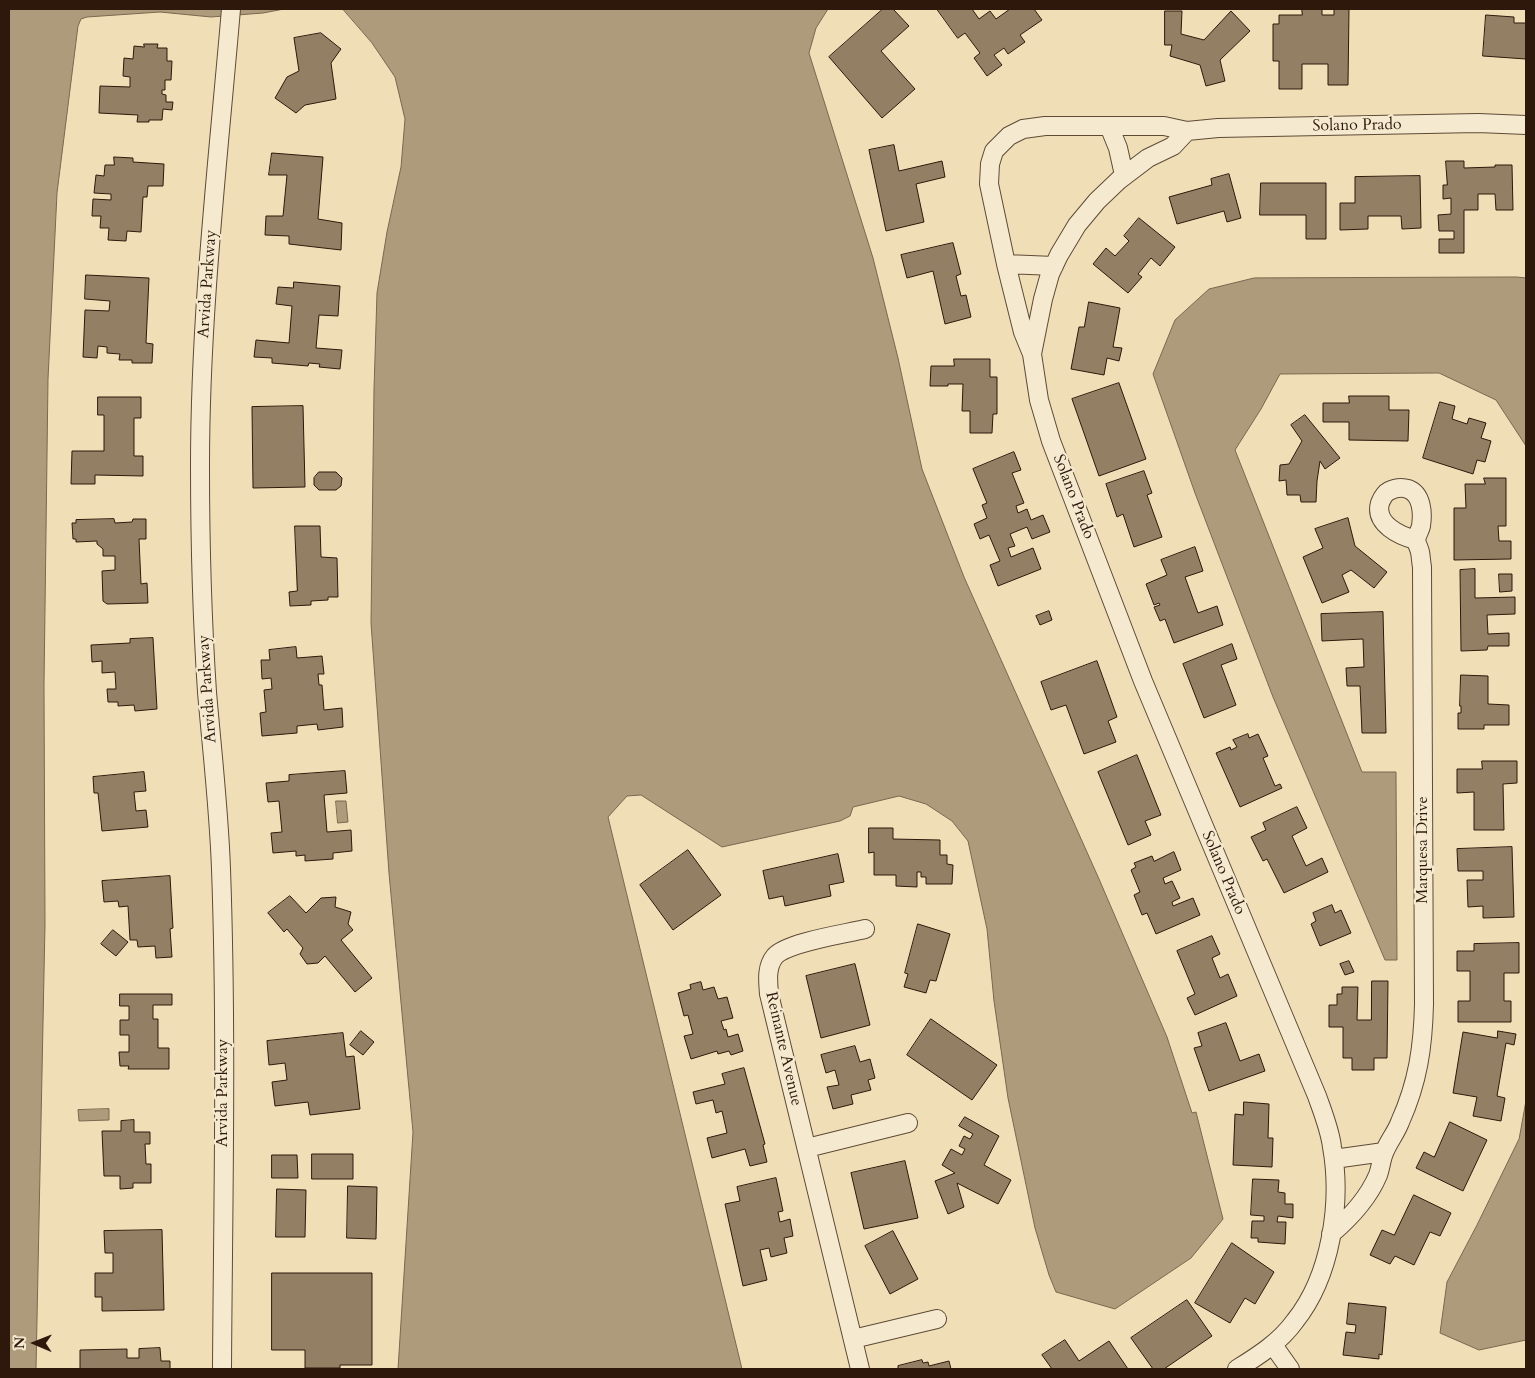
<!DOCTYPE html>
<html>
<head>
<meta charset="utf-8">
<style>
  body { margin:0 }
  #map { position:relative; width:1535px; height:1378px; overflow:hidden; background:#f0dfb6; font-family:Cardo,serif }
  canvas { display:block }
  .frame { position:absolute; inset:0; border:10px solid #2d180b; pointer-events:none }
  .north { position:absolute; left:10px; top:1318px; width:50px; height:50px; -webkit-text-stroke:4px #f5ead0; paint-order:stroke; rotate:271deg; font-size:14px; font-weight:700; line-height:20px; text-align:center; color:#2d180b }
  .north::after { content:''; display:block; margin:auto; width:18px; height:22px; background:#2d180b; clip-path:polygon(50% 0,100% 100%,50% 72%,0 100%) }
</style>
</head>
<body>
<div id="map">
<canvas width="1535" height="1378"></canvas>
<div class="frame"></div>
<div class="north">N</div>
</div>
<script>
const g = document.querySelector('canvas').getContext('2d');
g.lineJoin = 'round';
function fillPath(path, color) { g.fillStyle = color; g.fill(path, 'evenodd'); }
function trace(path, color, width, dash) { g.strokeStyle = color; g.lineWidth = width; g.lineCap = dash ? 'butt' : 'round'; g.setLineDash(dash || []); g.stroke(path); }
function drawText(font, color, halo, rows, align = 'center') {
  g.font = font + ' Cardo,serif'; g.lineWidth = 4.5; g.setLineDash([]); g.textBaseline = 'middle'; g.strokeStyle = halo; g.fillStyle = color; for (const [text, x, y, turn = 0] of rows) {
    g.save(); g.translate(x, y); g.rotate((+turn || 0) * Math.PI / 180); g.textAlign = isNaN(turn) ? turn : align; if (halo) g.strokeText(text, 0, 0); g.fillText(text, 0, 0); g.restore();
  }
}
const water = new Path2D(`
  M9,9h275l-21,4 -52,4 -51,-5 -73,5 -6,2 -3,7 -21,167 -9,186 -4,306 1,239 -9,445h-27z
  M343,9h485l-12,19 -7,25 64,205 25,100 24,111 42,108 135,302 68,158 25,76 4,-1 27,107 -32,39 -76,51 -59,-17 -7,-17 -14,-47 -27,-130 -14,-97 -7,-72 -19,-88 -16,-20 -26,-17 -27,-8 -46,11 -3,9 -10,5 -118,26 -81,-52 -14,1 -19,21 134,552h-344l15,-237 -24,-259 -18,-250 3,-234 3,-96 10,-61 14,-65 4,-48 -10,-42 -23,-34z
  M1517,277l9,1v168l-30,-46 -57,-27 -159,1 -19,35 -26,41 127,322h34l1,188h-12l-112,-263 -78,-204 -42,-119 22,-54 34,-31 45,-11z
  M336,801h10l2,21 -10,1z
  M1526,1101v239l-47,10 -39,-17 7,-51 30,-57 42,-86z
  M109,1109v11l-30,1 -1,-11z`);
const building = new Path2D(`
  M883,9h10l16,17 -28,25 34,38 -33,29 -53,-61z
  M937,9h35l7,10 11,-8 6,8 14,-10h24l8,11 -22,15 5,7 -17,12 -4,-6 -10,7 8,10 -15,11 -13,-18 6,-5 -15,-20 -7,5z
  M1302,9h20v6h12v-6h15l-1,76h-20v-21h-26v25h-23v-28h-6v-37h6v-9h23z
  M1165,11h17l-1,23 23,6 27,-29 19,20 -30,29 5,21 -19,5 -6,-21 -30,-9 2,-11h-7z
  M1486,15l28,2v6h12v36l-43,-3z
  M321,33l20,16 -10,14 5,36 -31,6 -9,8 -21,-15 12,-21 12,-6 -5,-33z
  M144,44h14l-1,4h10v13h5l-1,19h-6v10h-3v4l4,1v7h7l-1,8 -9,-1 -1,11h-13v2h-12l1,-7 -39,-2 1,-27 30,1v-10l-7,-1 1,-18 9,1 1,-13 10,1z
  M894,145l5,26 43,-10 3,16 -29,7 8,38 -38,9 -17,-81z
  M272,153l51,4 -5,62 24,4 -1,27 -52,-6v-8l-24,-1 1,-19h17l4,-41h-18z
  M114,157l19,1v4l31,2 -1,22h-15l-1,11h-4l-2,35 -14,-1 -1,10 -18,-1 1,-12h-9l1,-12h-9l1,-17 18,1v-6l-17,-1 2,-18 8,1 1,-11h9z
  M1446,161h18v7l31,-1v-2h17l1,45h-17l-1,-16h-17v16h-14v43h-25v-14h15v-8h-15l-1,-16 13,-1v-16l-8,1v-14h4z
  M1229,174l12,44 -14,4 -3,-11 -47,13 -8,-27 43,-12 -1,-6z
  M1420,176l1,52 -19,1 -1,-13h-33v13l-28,1v-27h15v-26z
  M1261,183h65v56h-20v-24h-46z
  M1139,218l36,29 -15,19 -9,-8 -13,16 4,3 -14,16 -35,-29 13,-16 9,8 14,-15 -5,-5z
  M953,243l8,31 -5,2 5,20 5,-1 5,22 -26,7 -12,-53 -26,7 -6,-23z
  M86,275l63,3 -3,65 7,1 -1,19h-20v-3h-13l1,-6 -13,-1v-6l-9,-1 -1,12 -14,-1 2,-47 24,1 1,-10 -25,-2z
  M294,282l46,4 -2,30 -19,-1 -3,33 26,2 -2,19 -21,-2 1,-3 -11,-1 -1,3 -36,-3v-5l-18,-1 2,-17 33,3 3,-37 -16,-2 2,-17 15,1z
  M1089,302l31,6 -7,39 9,1 -3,13 -12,-3 -3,17 -33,-6 8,-42h5z
  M954,359h36v18h7v37h-4l-1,19h-22v-22h-8l1,-27h-15v2h-18l1,-20h23z
  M1119,383l27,76 -47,17 -27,-77z
  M1349,396h40v14h20l-1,31 -59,-1v-18h-26v-19h26z
  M98,397h43v21h-7v38h9v20l-48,-1v9h-24l1,-33h32v-36h-6z
  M1440,402l15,4 -3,13 15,5 2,-6 17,5 -5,15 10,3 -6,21 -8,-2 -4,14 -50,-16z
  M303,406l2,81 -52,1 -1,-81z
  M1305,415l35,43 -15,11 -5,-8 -3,20 -1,21h-15l-1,-7h-13l-1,-15 -7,1 1,-16 9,-1 13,-23 -11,-16z
  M1014,452l7,18 -9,3 12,30 -8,3 2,7 9,-4 4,11 12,-5 7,17 -18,7 -5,-12 -17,7 5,12 -7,2 3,9 22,-9 8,21 -43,17 -8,-21 10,-4 -11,-26 -9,4 -6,-15 13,-6 -5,-13 5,-2 -14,-34z
  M1144,471l8,22 -5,2 15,42 -28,10 -11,-33 -6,3 -11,-33z
  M319,472h17l6,6 -1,8 -5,4h-17l-5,-5v-7z
  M1484,478h22v48h-8l1,15h12v18l-57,1v-52h12l-1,-24h20z
  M1348,518l7,28 32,26 -13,16 -23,-18 -9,5 7,17 -27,11 -19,-46 20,-9 -8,-19z
  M114,519l1,4 17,-1 1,-3h13v20h-7l2,45 6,-1 1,20 -41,1 -4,-3 -1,-30 13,-1v-14h-12v-7l-6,-5v-3l-21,1v-3h-3l-1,-16h4v-3z
  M295,526h25l1,31 16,1 1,39h-10v3l-17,1v4l-21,1 -1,-14 8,-1z
  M1195,547l8,24 -18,6 13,36 19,-7 6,19 -49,18 -9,-24 -5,2 -6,-14 6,-2 -1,-2 -5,2 -8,-21 21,-9 -6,-15z
  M1475,569v29l40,-1v17l-28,1 1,19 21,-1v13h-21l-1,4 -26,1 -1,-81z
  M1499,574h13v17l-12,1z
  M1049,611l3,9 -12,5 -4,-9z
  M1383,612l3,121h-24l-2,-47h-13l-1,-18 18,-1 -1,-28 -41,2 -1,-27z
  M153,638l4,71 -22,2 -1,-6 -16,1v-4h-10l-1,-13h9l-1,-17 -13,1v-12l-10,1 -1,-17 39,-2v-4z
  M1232,644l5,15 -16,6 15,40 -32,13 -21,-54z
  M296,647l1,11 25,-2 2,18h-6l1,11h3l2,25 18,-2 1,19 -25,3 -1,-6 -20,2v7l-35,3 -2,-23 6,-1 -2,-22 8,-1 -1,-11 -9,1 -1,-19h9l-1,-10z
  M1097,661l20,56 -9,4 8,21 -32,12 -18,-49 -15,5 -10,-28z
  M1461,675l27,1v28l21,1v20h-25v4h-26v-16h3v-7h-1z
  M1248,734l1,4 9,-4 10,22 -5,2 12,28 5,-2 2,4 -42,19 -24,-54 14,-6 1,3 6,-3 -4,-7z
  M1137,755l24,60 -16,6 6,14 -23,10 -30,-73z
  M1482,761h35v22l-14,1 1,46h-30v-38l-17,1v-24h25z
  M345,771l2,22 -23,2 3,37 24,-2 1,21 -19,2v6l-28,2v-6l-9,1v-5l-23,2 -2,-20 11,-1 -3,-31 -11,1 -2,-19 23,-2v-6z
  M144,772l2,19 -12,1 2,19 10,-1 2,17 -46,4 -4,-38h-4l-1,-16z
  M1297,807l10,21 -15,8 14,30 16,-8 6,14 -44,21 -17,-34 -4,2 -12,-24 15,-7 -3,-7z
  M869,828h24v11l47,1v15h7v9l6,1 -1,19h-26v-7h-5v-5h-4v15l-21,-1v-11h-22v-23l-5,1z
  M1512,847l2,70 -31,1v-12l-15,1 -1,-27h16v-9h-25l-1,-22z
  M688,850l33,45 -48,35 -33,-45z
  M1174,852l7,18 -18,8 2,6 7,-3 8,17 -8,4 1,4 20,-8 7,17 -44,19 -9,-21 -5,2 -8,-20 6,-3 -9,-22 5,-3 -2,-4 18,-7 2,5z
  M838,854l6,28 -15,3 2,11 -46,10 -2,-10 -14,3 -6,-28z
  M170,876l3,52 -3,1 2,28 -16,1 -1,-12 -17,1 -1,-7h-7l-2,-34 -9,1 -1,-6 -14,1 -2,-21z
  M290,896l16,17 15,-15 15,-1 -1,10 16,5 -3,12 5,6 -12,10 31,38 -17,14 -30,-36 -7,7 -11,1 -7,-10 3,-6 -16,-19 -3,3 -16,-19z
  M1332,905l3,8 6,-3 10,23 -31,13 -9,-22 5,-3 -3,-8z
  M918,924l32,10 -14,47 -6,-1 -4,13 -22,-6 4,-13 -3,-1z
  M113,930l15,12 -12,14 -15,-12z
  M1212,936l8,18 -8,4 8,20 8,-4 9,22 -42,19 -8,-17 8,-4 -18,-43z
  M1519,943v30h-15v28h7v21h-53v-21h12v-30h-13v-20h17v-7z
  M1349,961l5,11 -9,3 -5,-11z
  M855,964l15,61 -49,13 -15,-62z
  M1372,981h16l-1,77h-13v12h-22v-12h-9v-31h-14v-22h8v-11h5v-7h16l-1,33h14z
  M701,982l2,8 11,-3 4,12 9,-2 6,21 -12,3 3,9 2,-1 2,8 10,-3 5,17 -12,4 -2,-4 -11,3 -1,-3 -26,8 -7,-23 9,-2 -5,-19 -4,1 -6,-23 13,-4 -1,-4z
  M120,994h52v11h-19v14h5v29h11v21h-41l1,-3h-9l-1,-14h10v-17h-9v-15h9v-14h-9z
  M931,1019l66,46 -25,35 -65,-45z
  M1226,1023l14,38 19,-7 6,17 -56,20 -15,-43 8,-2 -4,-13z
  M361,1031l13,11 -11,13 -13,-10z
  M1498,1031l18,3 -2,11 -8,-2 -9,53 8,2 -4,23 -28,-5 4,-19 -24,-4 10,-61 34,6z
  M343,1033l3,24 8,-1 6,53 -50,6 -2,-13 -33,4 -3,-24 15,-2 -2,-17 -16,2 -2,-24z
  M855,1046l5,16 10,-3 5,19 -7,2 3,10 -20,5 2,9 -20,5 -6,-22 12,-2 -4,-15 -9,3 -5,-18z
  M744,1068l21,76 -2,1 4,17 -17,4 -5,-17 -33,9 -5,-20 20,-5 -5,-22 -6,2 -3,-13 -17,4 -3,-12 32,-8 -3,-10z
  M1244,1102l25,2 -1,34h5l-1,29 -39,-2 2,-51 8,1z
  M965,1117l34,19 -15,29 27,15 -13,24 -41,-21 7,24 -16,7 -13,-33 20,-8 -13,-8 9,-16 11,6 3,-6 -6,-3 5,-10 6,3 3,-5 -14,-8z
  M134,1120v12h16v12h-5l1,20h5v19h-18v5l-13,1v-13h-16l-2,-45h19v-10z
  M1450,1122l37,18 -24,51 -47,-23 8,-16 10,5z
  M312,1154h41v25h-41z
  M272,1155h25l1,23h-26z
  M905,1161l13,57 -54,11 -13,-56z
  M776,1178l7,33 -5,1 2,10 10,-3 3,17 -9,2 3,15 -16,4 -2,-9 -9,2 7,30 -24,6 -18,-82 15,-3 -3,-14z
  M1253,1179l26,1 -1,12 7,1v11h8v14l-15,-2 -1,6h9l-1,22 -27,-2v-4h-7l1,-17h12v-5l-13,-1z
  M348,1186l29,1 -1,52 -29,-1z
  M277,1189l29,1 -1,47h-29z
  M1414,1195l37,18 -11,23 -10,-4 -16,33 -19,-9 -5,8 -20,-9 12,-25 12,5z
  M162,1230l2,80 -62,1v-14h-7v-24h18v-20h-8l-1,-22z
  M893,1231l25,48 -28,15 -25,-48z
  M1232,1243l42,29 -19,32 -10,-6 -15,25 -35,-20z
  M272,1273h100v92h-32v3h-35v-18h-33z
  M1187,1300l25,36 -48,33h-11l-22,-31z
  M1349,1303l37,4 -4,48 -3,-1v5l-36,-4 3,-23 9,1 1,-8 -9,-1z
  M1065,1340l14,21 30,-20 19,28h-76l-10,-14z
  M160,1348l1,13h9v8h-90v-19l47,-1v9h12v-9z
  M922,1360l1,3 5,-1 1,4 20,-5 2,8h-53v-3z`);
const minor = new Path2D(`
  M1109,126l9,22 6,27
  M1006,264l48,2
  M1032,354l11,-55 7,-25 9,-19 18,-30 20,-24 22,-21 29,-22 25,-12 14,-15
  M807,1148l101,-25
  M1334,1159l50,-7
  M1331,1234c20,-17 37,-35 47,-59 3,-8 3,-15 6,-22 4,-11 12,-20 16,-31 18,-40 23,-75 24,-118l-2,-437c-1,-5 -1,-10 -2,-15 -1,-4 -3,-8 -4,-11 0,-5 4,-10 5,-15 2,-13 1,-32 -13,-37 -6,-2 -13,-1 -19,2 -4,2 -7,7 -9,12 -6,21 20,33 36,37
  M853,1339l84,-20
  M1273,1345l17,24
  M222,1369c1,-166 5,-333 -1,-500 -2,-59 -9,-118 -14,-177 -5,-75 -7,-150 -7,-226 0,-153 18,-305 31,-457
  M860,1369l-91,-375c-1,-13 -3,-27 6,-38 13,-14 70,-22 90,-27
  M1237,1369c21,-13 43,-27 58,-48 36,-45 47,-118 37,-174 -2,-17 -9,-34 -15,-51l-174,-415 -92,-240 -12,-41 -7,-46 -9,-22 -17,-68 -17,-80 1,-20 4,-13 15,-15 14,-7 22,-3h119l23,5 31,-3 260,-5 48,2`);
const streetNames = [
  ["Solano Prado",1357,126,-1],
  ["Arvida Parkway",208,284,-86],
  ["Solano Prado",1073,497,69],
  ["Arvida Parkway",208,689,-94],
  ["Marquesa Drive",1423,850,-90],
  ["Solano Prado",1223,873,67],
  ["Reinante Avenue",783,1049,77],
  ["Arvida Parkway",223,1093,-90]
];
fillPath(water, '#ae9b7c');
trace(water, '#7a674f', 1);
fillPath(building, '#927f64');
trace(building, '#2d180b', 1);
trace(minor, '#5e4a36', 20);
trace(minor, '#f5ead0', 18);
drawText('16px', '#2d180b', '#f5ead0', streetNames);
</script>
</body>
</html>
